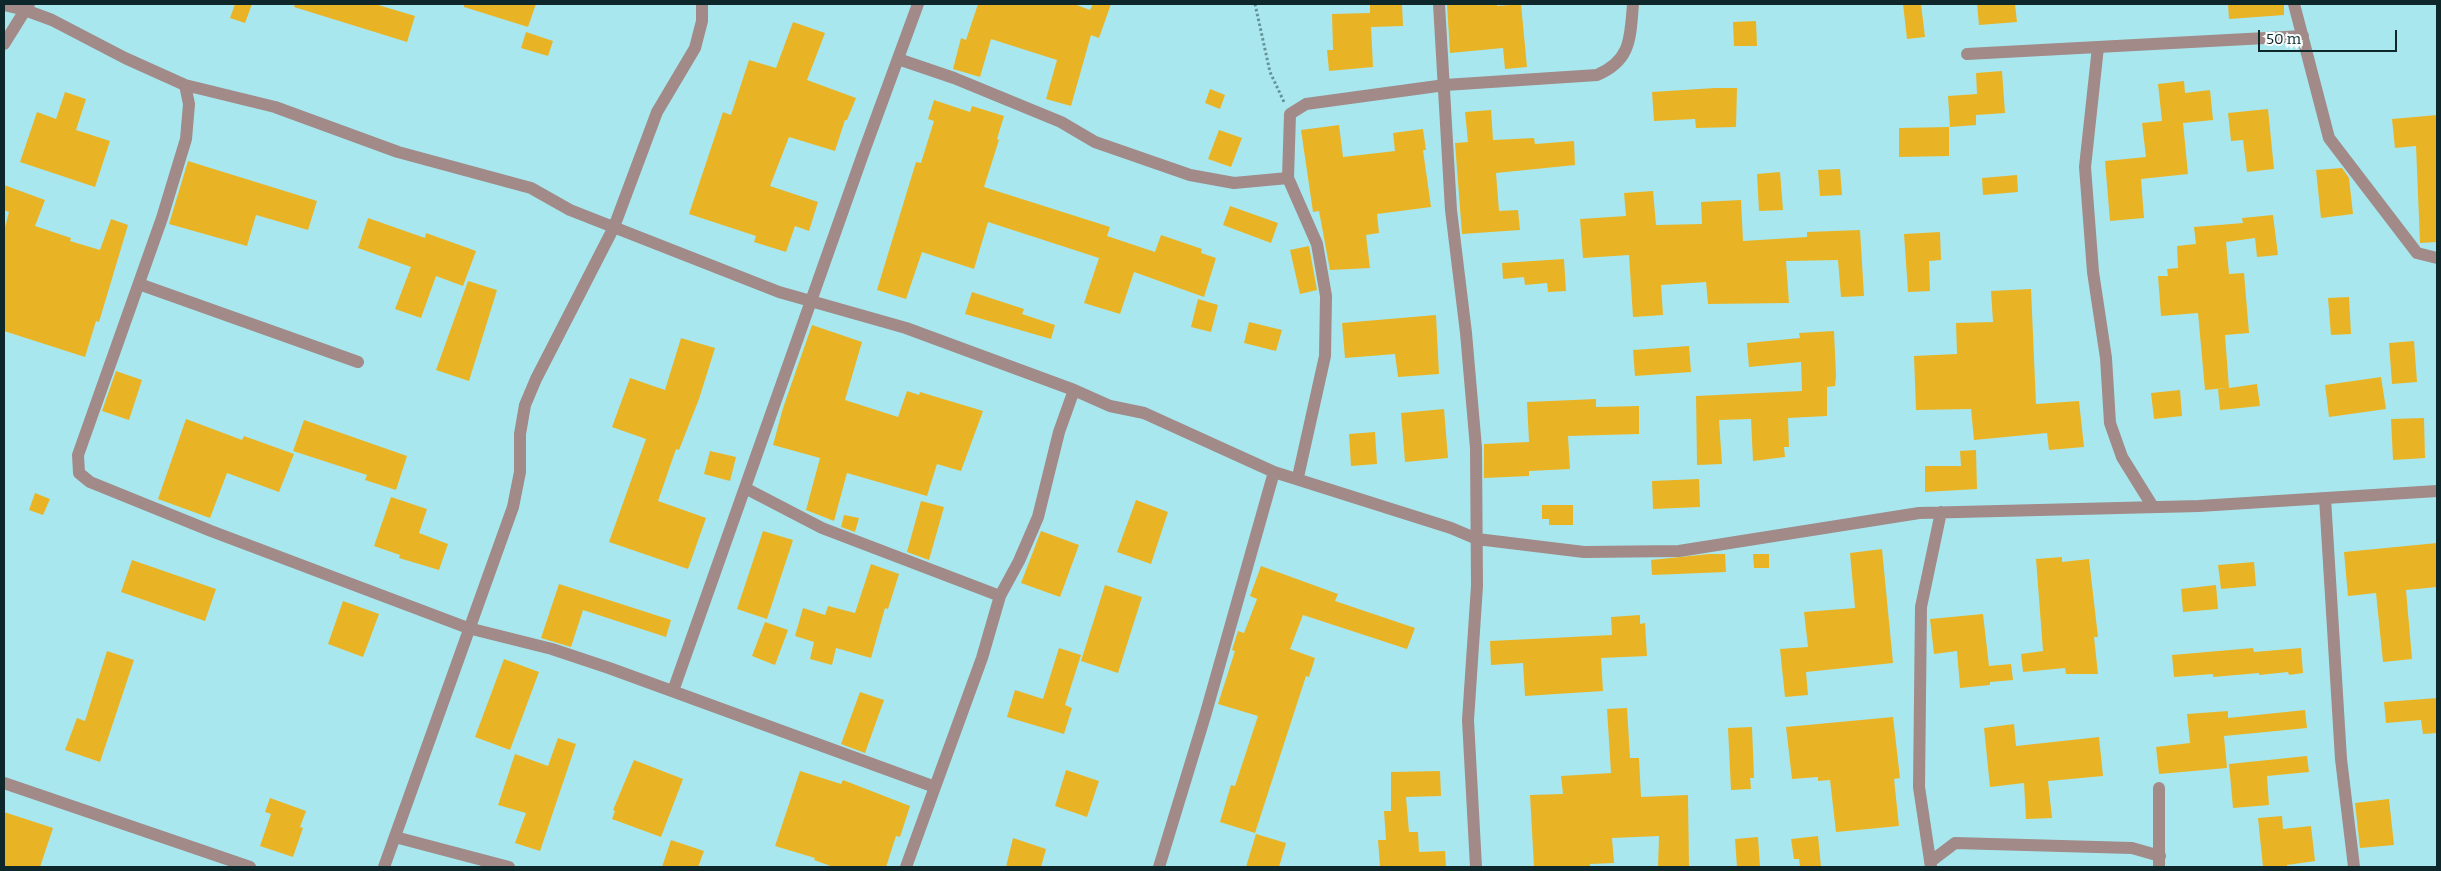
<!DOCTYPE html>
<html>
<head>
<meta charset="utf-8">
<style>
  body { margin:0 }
  #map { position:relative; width:2441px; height:871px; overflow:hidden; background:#a9e7ef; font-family:Bitter,serif }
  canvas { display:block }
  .frame { position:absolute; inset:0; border:5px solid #0e272a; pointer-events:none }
  .scale { position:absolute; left:2258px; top:30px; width:139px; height:22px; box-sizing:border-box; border:2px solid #0e272a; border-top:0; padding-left:6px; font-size:15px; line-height:18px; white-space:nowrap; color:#0e272a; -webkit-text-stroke:4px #f7fdfd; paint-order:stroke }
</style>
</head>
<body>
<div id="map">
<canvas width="2441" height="871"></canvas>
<div class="frame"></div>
<div class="scale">50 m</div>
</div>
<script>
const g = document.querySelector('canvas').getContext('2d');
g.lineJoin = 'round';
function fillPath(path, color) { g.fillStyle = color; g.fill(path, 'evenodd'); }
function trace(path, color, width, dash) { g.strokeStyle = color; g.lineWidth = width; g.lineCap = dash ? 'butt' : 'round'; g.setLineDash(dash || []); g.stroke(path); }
const building = new Path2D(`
  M235,4h17l-7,19 -15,-5z
  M295,4h80l40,12 -8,26 -113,-35z
  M464,4h72l-8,23 -64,-20z
  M978,4h96l16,6 3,-6h18l-12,34 -8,-3 -20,71 -25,-7 11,-39 -66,-21 -11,38 -27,-8 8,-31 5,2z
  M1370,4h32l1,22 -32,1 2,40 -44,4 -2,-21h6l-1,-36 38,-1z
  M1447,4h50v2l24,-2 6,63 -22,2 -2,-21 -53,5z
  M1903,4h18l4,33 -18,2z
  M1977,4h38l2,18 -38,3z
  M2228,4h56v11l-55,4z
  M1756,21l1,25h-23l-1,-24z
  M793,22l32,11 -18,47 49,18 -9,22h-2l-10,31 -46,-14 -19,49 48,16 -9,29 -14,-5 -9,26 -32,-10 2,-6 -67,-22 34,-102 8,3 18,-55 27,8z
  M526,32l27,9 -5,15 -27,-8z
  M2002,71l3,42 -29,2v10l-26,2 -2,-31 29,-2 -1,-21z
  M2184,81l1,12 25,-3 3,30 -30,3 5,51 -47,5 3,39 -34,3 -5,-60 41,-4 -4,-34 20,-2 -4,-37z
  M1715,88h22l-1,39 -40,1 -1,-9 -41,2 -2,-29z
  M1210,89l15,6 -5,14 -15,-6z
  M65,92l21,7 -10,31 34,11 -15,46 -75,-25 17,-50 19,7z
  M934,100l36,12 2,-6 32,10 -7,23 2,1 -15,47 126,40 -3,9 48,16 6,-17 41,14 -1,4 15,5 -12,39 -70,-25 -14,42 -36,-11 15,-45 -111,-36 -14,47 -52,-17 -16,47 -29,-9 39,-128 5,1 13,-42 -6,-2z
  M2268,109l6,60 -27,3 -4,-32 -12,1 -3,-28z
  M1491,110l2,30 41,-2 1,6 39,-3 1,24 -79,8 3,38 19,-1 2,20 -58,4 -7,-91 13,-1 -3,-30z
  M2437,115v127l-17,1 -4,-97 -21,2 -3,-29z
  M1339,125l4,32 52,-6 -2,-18 30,-4 3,21h-3l8,57 -54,7 2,19 -13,2 4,33 -40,2 -11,-59 -6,1 -12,-82z
  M1949,127v29l-50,1v-29z
  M1219,130l23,8 -11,29 -23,-8z
  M188,161l129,40 -9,29 -52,-15 -9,31 -78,-22z
  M2342,168l7,10 4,36 -32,4 -5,-48z
  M1840,169l2,26 -22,1 -2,-26z
  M1780,172l3,38 -24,1 -2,-37z
  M2017,175l1,17 -35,3 -1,-17z
  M4,185l41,15 -10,26 36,12 -1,3 30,9 11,-31 17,6 -29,97 -3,-1 -11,36 -81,-26v-100l5,-19 -5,-2z
  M1653,191l3,34 46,-1 -1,-22 40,-2 2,41 64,-4v-5l53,-2 4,66 -23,1 -3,-37 -52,1 3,42 -81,1 -2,-22 -45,3 2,30 -30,2 -4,-62 -46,3 -3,-39 46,-3 -2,-23z
  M1230,206l48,17 -7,20 -48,-18z
  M2273,215l5,40 -21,2 -2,-19 -29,4 3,32 15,-1 5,60 -24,2 4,53 28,-4 3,22 -40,4 -2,-21 8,-1 -21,2 -7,-77 -37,3 -3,-40h10l-1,-7 11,-1 -1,-22 19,-2 -2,-17 49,-4 -1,-5z
  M368,218l57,20 1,-5 50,18 -13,35 -27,-10 -15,42 -26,-9 16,-42 -53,-19z
  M1940,232l1,28 -12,1 1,30 -22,1 -4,-58z
  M1309,246l8,44 -17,4 -10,-44z
  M1564,259l2,32 -18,1 -1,-9 -22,2 -1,-8 -21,2 -1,-16z
  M468,281l29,9 -28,91 -33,-11z
  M2031,289l5,115 43,-3 5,46 -35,3 -2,-17 -73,7 -3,-31 -55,1 -2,-54 43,-2 -1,-31 37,-1 -2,-31z
  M972,292l52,17 -2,5 33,11 -4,14 -86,-25z
  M2349,297l2,37 -20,1 -3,-37z
  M1198,299l20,6 -7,27 -20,-5z
  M1436,315l3,59 -41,3 -3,-23 -50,4 -3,-35z
  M1249,322l33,8 -6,21 -32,-8z
  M812,325l50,17 -17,58 53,17 9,-26 12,4 1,-3 63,19 -22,60 -24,-7 -10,32 -80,-23 -13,48 -28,-11 14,-52 -47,-13 10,-37z
  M1834,331l2,45 -1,10 -8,1v29l-39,2 1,29h-5l1,10 -32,4 -2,-42 -32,1 3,44 -25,1 -1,-69 106,-5 -1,-29 -52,5 -2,-24 53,-5 -1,-5z
  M681,338l34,10 -16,51 -20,51 -3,-1 -18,52 48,17 -18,51 -79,-27 37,-103 -34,-12 18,-49 35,12z
  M2414,341l3,41 -25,2 -3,-41z
  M1689,346l2,26 -56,4 -2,-26z
  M116,371l26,9 -13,40 -27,-9z
  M2381,377l5,32 -57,8 -4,-32z
  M2180,390l2,26 -28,3 -3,-26z
  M1596,399v8l43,-1v28l-71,2 2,33 -41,2v5l-45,2v-34l45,-2 -2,-40z
  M1444,409l4,49 -43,4 -4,-49z
  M2424,418l1,40 -32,2 -2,-41z
  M186,419l56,21 2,-4 50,18 -15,38 -52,-19 -17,45 -52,-19z
  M304,420l103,36 -11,34 -31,-10 2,-5 -74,-24z
  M1375,432l2,32 -26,2 -2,-32z
  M1976,450l1,39 -52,3v-26h36l-1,-15z
  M710,451l26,6 -6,24 -26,-7z
  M1699,479l1,28 -47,2 -1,-28z
  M35,493l15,6 -7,16 -14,-5z
  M391,497l36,12 -8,24 29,11 -9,26 -40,-12 1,-3 -26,-9z
  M1136,500l32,12 -17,52 -34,-12z
  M921,501l23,6 -15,53 -22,-8z
  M1542,505h31v20h-24v-6h-7z
  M844,515l15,3 -4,14 -14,-5z
  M763,531l30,9 -26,79 -30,-10z
  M1041,531l38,14 -19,52 -39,-14z
  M2437,543v44l-31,3 6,69 -29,3 -7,-69 -28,3 -4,-44z
  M1882,549l11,114 -87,9 2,23 -23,2 -5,-48 28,-2 -4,-35 51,-4 -5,-55z
  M1709,554h16l1,18 -74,3 -1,-15z
  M1753,554h16v14h-15z
  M2062,557v5l27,-3 9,78h-4l4,37h-32l-1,-6 -42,4 -2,-18 22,-3 -7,-92z
  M132,560l84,29 -11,32 -84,-29z
  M2254,562l2,24 -35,3 -3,-24z
  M871,564l28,10 -11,35 -3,-1 -14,50 -35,-10 -4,17 -22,-6 4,-17 -19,-6 8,-28 22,7 3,-9 27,7z
  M1261,566l77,28 -3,7 80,27 -8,21 -104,-34 -13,34 25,9 -6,19 -3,-1 -51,157 -35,-11 11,-37 4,1 23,-70 -40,-12 17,-53 -3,-1 6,-19 6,2 13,-34 -7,-3z
  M559,584l112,36 -5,17 -83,-27 -12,37 -30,-9z
  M1105,585l37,12 -24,76 -37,-12z
  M2216,585l2,24 -35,3 -2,-23z
  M343,601l36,13 -16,43 -35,-13z
  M1983,614l6,52 22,-2 2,16 -23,2v3l-30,3 -3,-37 -23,3 -4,-35z
  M1640,615v9l5,-1 2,33 -46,2 2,33 -78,5 -2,-33 -32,2 -1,-24 122,-6 -1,-18z
  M765,622l23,8 -13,35 -23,-9z
  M1059,648l22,7 -16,50 7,3 -8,26 -57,-17 8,-27 28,9z
  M2253,648l1,4 47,-4 2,25 -14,2 -1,-3 -29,3v-2l-46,4v-3l-39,3 -2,-22z
  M107,651l27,9 -34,102 -35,-12 12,-32 8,3z
  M504,659l35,13 -29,78 -35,-13z
  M860,692l24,8 -19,53 -24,-9z
  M2437,698v35l-14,1 -2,-14 -35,3 -2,-21z
  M1627,708l3,50h9l2,39 47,-2 1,72h-31l1,-31 -47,2 2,25 -24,1v3h-56l-4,-72 33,-1 -2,-18 50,-3 -4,-64z
  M2305,710l2,18 -83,8 3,32 -68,6 -3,-27 34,-4 -3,-29 41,-3v7z
  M1893,717l7,61 -6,1 5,47 -63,6 -6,-52 -12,1v-4l-26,2 -6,-52z
  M2014,724l2,22 83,-9 4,39 -55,5 4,37 -26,1 -2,-36 -34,4 -6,-59z
  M1752,727l2,51h-4l1,11 -20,1 -3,-62z
  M558,738l18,6 -36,107 -25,-8 11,-30 -28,-8 17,-51 33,12z
  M2307,756l2,16 -42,4 2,29 -36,3 -4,-44z
  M634,760l49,19 -22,58 -49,-18 3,-8 -2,-1z
  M1066,770l33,11 -12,36 -32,-11z
  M800,771l41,13 2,-4 67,26 -10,31 -4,-1 -10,31h-53l-19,-7 1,-2 -40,-12z
  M1440,771l1,25 -35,1 3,35h9l1,20 26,-1 1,16h-66l-2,-27h8l-2,-29h7v-39z
  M270,798l36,13 -6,16 3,1 -10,29 -33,-11 11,-32 -6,-2z
  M2389,799l5,46 -34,3 -5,-45z
  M4,812l49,16 -13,39h-36z
  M2282,816l1,13 28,-3 4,35 -28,4v2h-24l-5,-49z
  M1256,834l30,9 -7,24h-33z
  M1818,836l3,31h-21l-1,-8h-5l-3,-20z
  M1758,837l2,30h-23l-2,-28z
  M1013,838l33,11 -5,18h-35z
  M671,840l33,11 -6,16h-36z`);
const path = new Path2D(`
  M1255,4l15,68 14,30`);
const minor = new Path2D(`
  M1439,4l12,206 15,123 10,115 1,138 -9,134 8,147
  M2294,4l35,134 88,115 20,5
  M4,5l21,5 27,10 73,38 60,27 90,22 123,45 133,36 39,22 209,82 127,36 168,62 36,16 34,7 130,59 177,56 26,11 107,13 95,-1 240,-38 280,-7 238,-15
  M4,44l25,-40
  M2098,47l-13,120 8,105 13,86 4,65 12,34 31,50
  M1967,54l336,-18
  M898,59l56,19 107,44 34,20 95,33 44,8 54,-5
  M185,85l4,19 -3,35 -24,79 -84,237 1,18 11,9 121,49 257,97 84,21 57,19 326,119 -29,80
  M139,284l219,78
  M1298,477l27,-121 1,-60 -9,-52 -29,-66 2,-64 16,-10 139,-19 152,-10c35,-15 33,-38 36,-71
  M745,488l77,40 178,68
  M2325,498l16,261 13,108
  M673,691l190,-537 55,-150
  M4,783l246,84
  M935,787l47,-129 18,-62 19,-35 19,-44 21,-85 15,-42
  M395,837l114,30
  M1930,862l25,-19 177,5 28,8
  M384,867l129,-360 7,-35v-38l5,-29 11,-26 78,-152 43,-115 38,-64 7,-27v-17
  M1159,867l46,-151 69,-244
  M1931,867l-12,-80 2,-180 20,-95
  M2159,867v-79`);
fillPath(building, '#e8b426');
trace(path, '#659399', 3, [2.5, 2.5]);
trace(minor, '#a18a87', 12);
</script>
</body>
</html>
